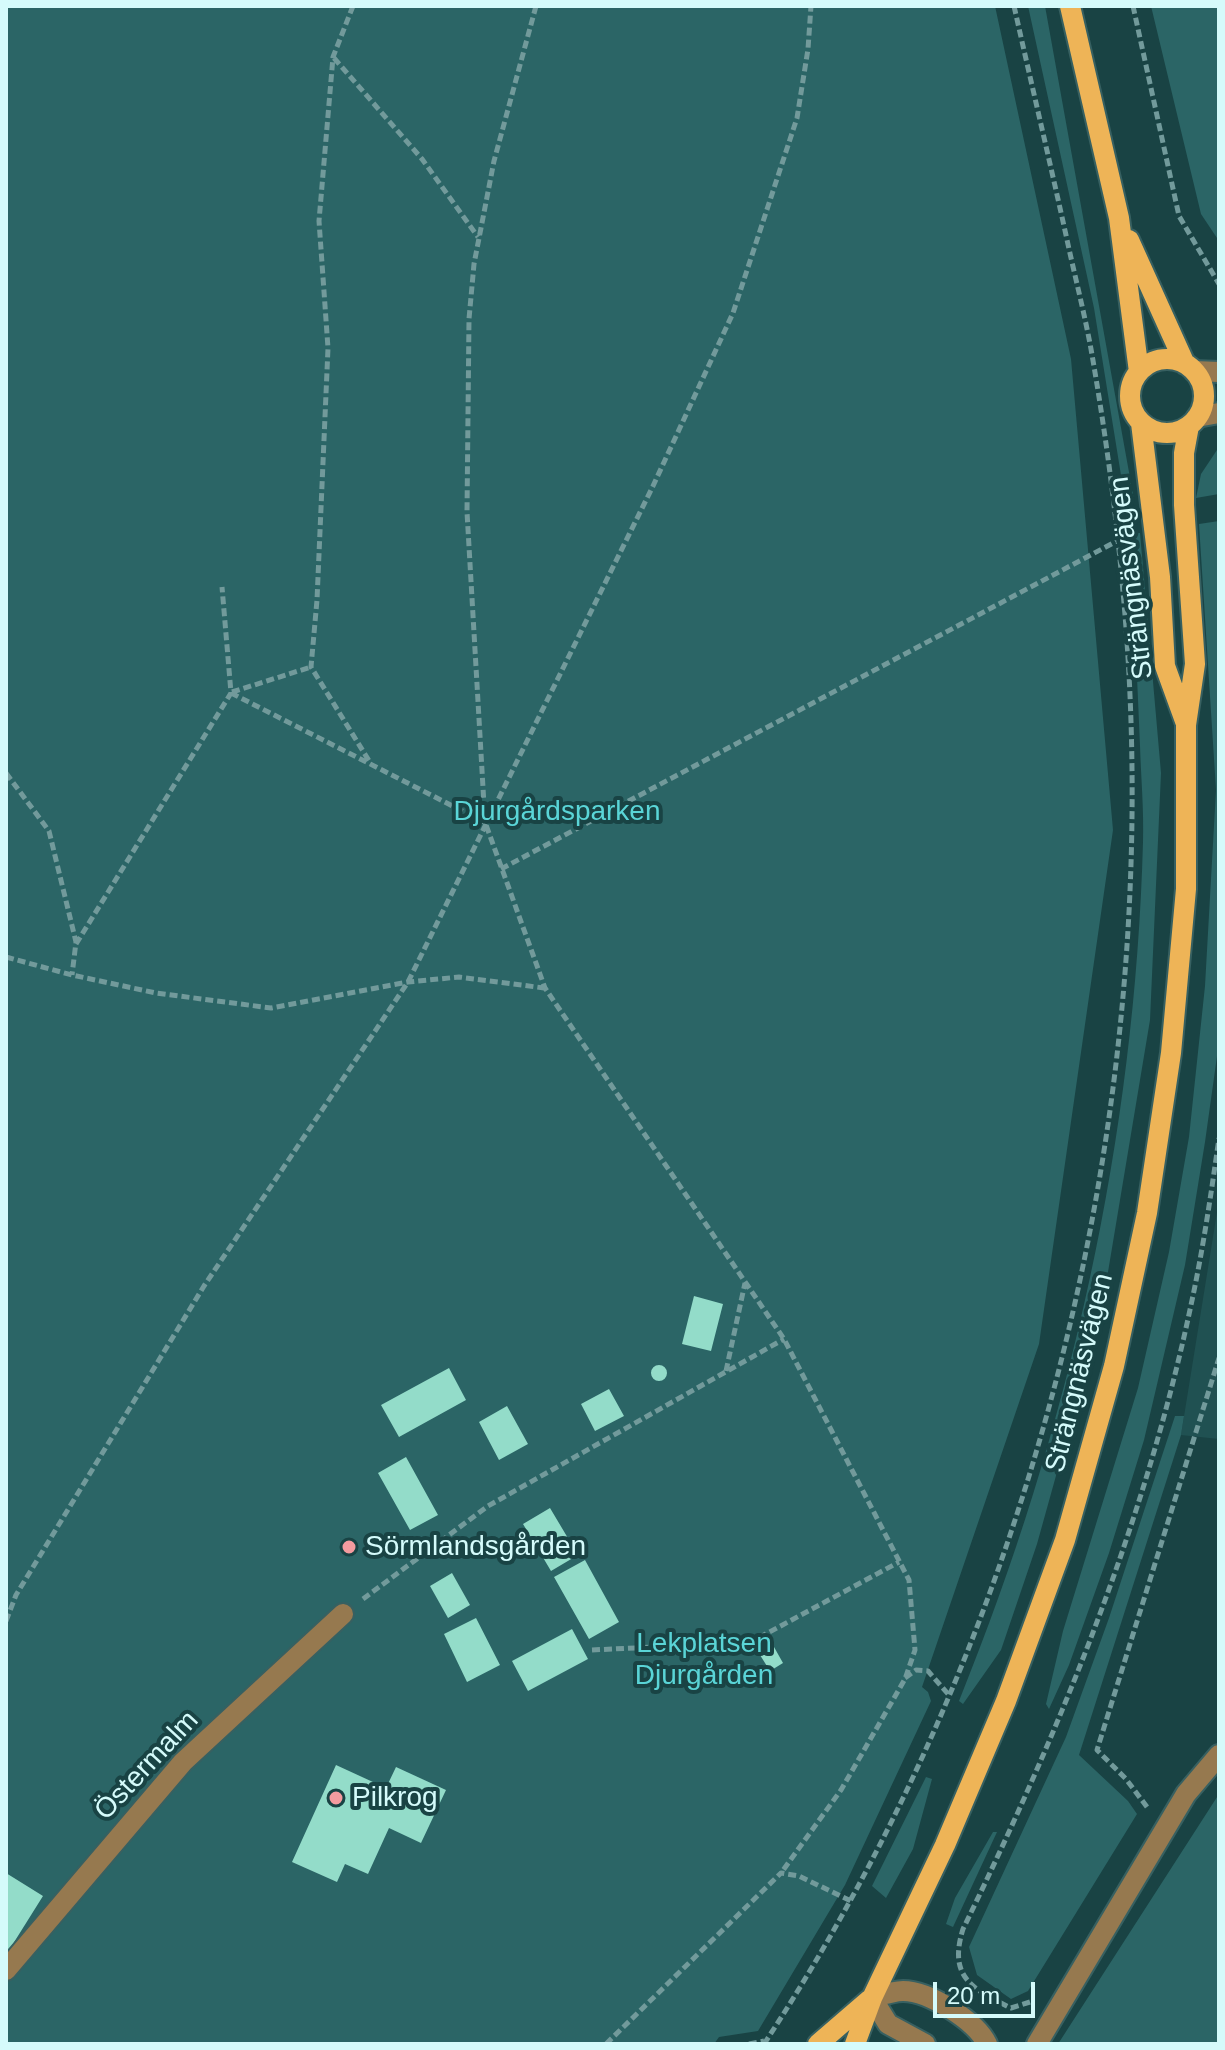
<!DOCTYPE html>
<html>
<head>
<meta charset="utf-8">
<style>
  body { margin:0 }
  #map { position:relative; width:1225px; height:2050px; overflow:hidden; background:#194344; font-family:Arial,sans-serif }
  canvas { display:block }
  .frame { position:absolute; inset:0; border:8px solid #d5fbfb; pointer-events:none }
  .scale { position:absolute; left:933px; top:1982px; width:102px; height:36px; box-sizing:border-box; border:4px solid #d5fbfb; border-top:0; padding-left:10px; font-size:24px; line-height:28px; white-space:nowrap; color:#d5fbfb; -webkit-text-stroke:6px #194344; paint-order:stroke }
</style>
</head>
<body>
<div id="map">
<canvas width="1225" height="2050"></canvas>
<div class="frame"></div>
<div class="scale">20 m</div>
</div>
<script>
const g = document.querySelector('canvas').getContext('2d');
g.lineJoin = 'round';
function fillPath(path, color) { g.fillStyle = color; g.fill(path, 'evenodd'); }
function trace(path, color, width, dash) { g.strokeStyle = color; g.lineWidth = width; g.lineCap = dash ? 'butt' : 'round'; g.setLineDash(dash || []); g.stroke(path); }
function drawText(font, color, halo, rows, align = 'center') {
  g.font = font + ' Arial,sans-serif'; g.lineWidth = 8; g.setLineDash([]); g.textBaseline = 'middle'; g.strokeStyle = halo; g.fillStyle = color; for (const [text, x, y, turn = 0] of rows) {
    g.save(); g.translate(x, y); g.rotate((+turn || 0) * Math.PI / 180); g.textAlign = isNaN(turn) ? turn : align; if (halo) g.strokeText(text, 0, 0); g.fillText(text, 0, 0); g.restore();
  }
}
const built = new Path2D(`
  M1219,1200v239l-38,-4z`);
const green = new Path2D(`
  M6,6h989l76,353 42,471 -74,514 -117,343 6,5 3,9 -86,184 -87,146 -39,6 -5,7h-708z
  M1028,6h17l89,494h-9l-31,-192z
  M1151,6h68v235l-18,-27z
  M1219,447v47l-23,4 5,-24z
  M1219,521v521l-14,100 -20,123 -41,175 -35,113 -40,112 -20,44 -3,-5 17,-73 75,-243 31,-136 20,-115 16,-151 11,-196 -17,-266z
  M1140,533l21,240 -11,247 -49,294 -64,230 -36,106 -38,54 -4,-3c111,-272 176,-565 184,-859 1,-32 -2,-64 -3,-96 -3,-71 -6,-141 -11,-212z
  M1175,1416h9l-3,19 -102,320 49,46 9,13 -109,177 -17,8 -34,-24 -8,-28 97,-210 43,-119z
  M926,1777l6,2 -19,70 -27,49 -14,-12z
  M1219,1794v250h-161z
  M993,1832h4l-44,95 -7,-3 9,-26z`);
const building = new Path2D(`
  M694,1296l29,8 -12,47 -29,-7z
  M651 1373a8 8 0 1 1 16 0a8 8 0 1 1-16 0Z
  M449,1368l17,32 -67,37 -18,-32z
  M609,1389l15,27 -29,15 -14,-27z
  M507,1406l21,38 -29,16 -20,-38z
  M406,1457l32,58 -28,15 -32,-57z
  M550,1508l28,47 -27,16 -28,-47z
  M585,1560l34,62 -30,17 -35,-62z
  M452,1573l18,32 -22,13 -18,-32z
  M476,1618l24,47 -33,17 -23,-48z
  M572,1629l16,30 -60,32 -16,-30z
  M774,1647l9,16 -13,8 -10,-16z
  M336,1765l50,23 10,-21 50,23 -25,53 -32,-15 -21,46 -23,-10 -8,18 -45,-20z
  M6,1873l37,23 -37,59z`);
const path = new Path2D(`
  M353,6l-20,51 -14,164 9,127 -11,252 -6,67 60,97
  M536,6l-42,155 -20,103 -5,55 -2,193 18,310 60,166 239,351 125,241 6,70 -10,29 -64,111 -60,83
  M1133,6l46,210 40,68
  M334,58l88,101 56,78
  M232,692l79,-25
  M231,693l253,129
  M6,773l43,58 27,111 -4,33
  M501,869l616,-328
  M76,944l155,-251 -9,-106
  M6,957l66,18 84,18 115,15 137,-26 51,-5 85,11
  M726,1371l19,-88
  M363,1599l125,-93 296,-167
  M6,1621l10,-26 188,-309 204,-304 245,-496 80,-173 64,-195 11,-69 3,-43
  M738,1649l161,-87
  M592,1650l63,-3
  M905,1678l11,-8 12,1 21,24
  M1147,1807l-21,-28 -29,-29 122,-392
  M1030,2002l-19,6c-39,-19 -63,-31 -48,-79 97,-199 182,-406 228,-624 12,-55 20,-111 28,-167
  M606,2044l175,-171 18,3 52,25
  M749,2044l15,-3
  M764,2044c276,-420 405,-951 359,-1452 -7,-81 -18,-163 -32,-243 -7,-38 -17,-76 -25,-114 -17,-77 -35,-153 -52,-229`);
const minor = new Path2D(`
  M1194,371l25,1
  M1197,417l22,-4
  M6,1970l177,-208 160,-148
  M925,2044l-37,-20 -16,-26c10,-3 22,-7 31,-7 26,0 73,30 84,53
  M1037,2044l149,-250 33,-39`);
const major = new Path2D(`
  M1070,6l49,212 20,154
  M1129,240l56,124
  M1130 396a37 37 0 1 1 74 0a37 37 0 1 1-74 0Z
  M1141,423l19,154 5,89 20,55
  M818,2044l51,-44
  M855,2044l17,-46 73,-153 61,-144 59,-161 49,-174 33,-153 24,-160 15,-164v-164l9,-61 -11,-159v-52l5,-27`);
const markers = [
  [349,1547,8,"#f49b9f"],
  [336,1798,8,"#f49b9f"]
];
const streetNames = [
  ["Strängnäsvägen",1132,578,-97],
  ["Strängnäsvägen",1080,1373,-76],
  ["Östermalm",147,1766,-47]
];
const parkNames = [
  ["Djurgårdsparken",557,812],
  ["Lekplatsen",704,1644],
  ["Djurgården",704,1676]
];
const poiNames = [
  ["Sörmlandsgården",365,1547],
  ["Pilkrog",352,1798]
];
fillPath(built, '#205152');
fillPath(green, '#2b6566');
fillPath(building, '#93dcc9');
trace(minor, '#376061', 24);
trace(major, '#376061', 24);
trace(path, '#729a9b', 5, [8, 4]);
trace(minor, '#96794f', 20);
trace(major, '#eeb457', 20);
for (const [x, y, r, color] of markers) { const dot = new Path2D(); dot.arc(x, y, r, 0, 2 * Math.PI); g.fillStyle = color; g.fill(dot); trace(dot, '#194344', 3); }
drawText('28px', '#d5fbfb', '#194344', streetNames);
drawText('28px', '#5ad5d7', '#194344', parkNames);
drawText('28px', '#d5fbfb', '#194344', poiNames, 'left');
</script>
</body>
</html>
